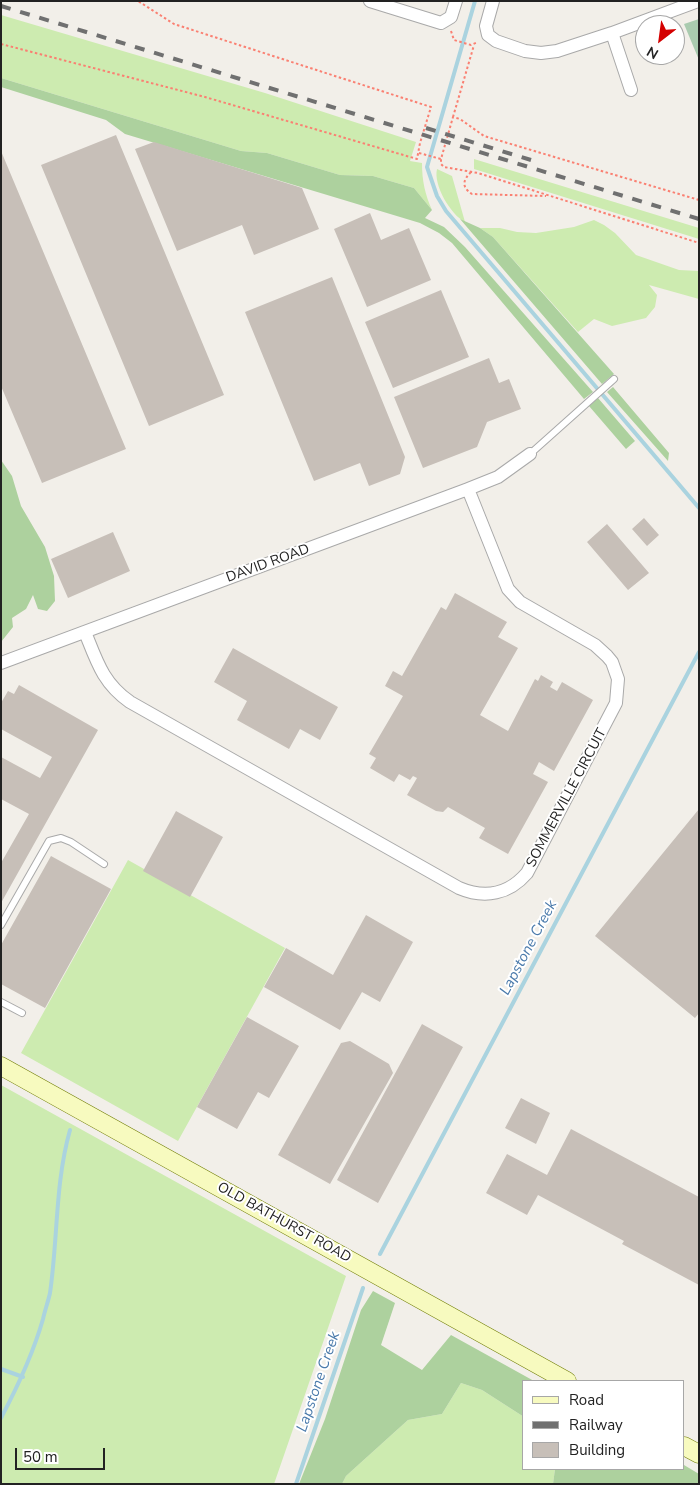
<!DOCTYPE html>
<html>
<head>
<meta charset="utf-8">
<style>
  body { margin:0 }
  #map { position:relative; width:700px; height:1485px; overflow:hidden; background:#f2efe9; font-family:"Nunito Sans",sans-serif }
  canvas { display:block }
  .frame { position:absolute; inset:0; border:2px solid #222; pointer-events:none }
  .legend { position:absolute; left:522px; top:1380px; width:162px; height:90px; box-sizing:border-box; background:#fff; border:1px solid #a7a7a7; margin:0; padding:6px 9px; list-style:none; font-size:15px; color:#222 }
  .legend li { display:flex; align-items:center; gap:10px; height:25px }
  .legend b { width:25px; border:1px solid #a7a7a7 }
  .north { position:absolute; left:635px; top:15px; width:50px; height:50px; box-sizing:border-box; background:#fff; border:1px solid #a7a7a7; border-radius:50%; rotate:210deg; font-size:14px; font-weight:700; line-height:20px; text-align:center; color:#222 }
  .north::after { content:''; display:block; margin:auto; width:18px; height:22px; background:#d40000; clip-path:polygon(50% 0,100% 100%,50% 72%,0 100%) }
  .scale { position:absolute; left:15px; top:1448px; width:90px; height:22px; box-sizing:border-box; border:2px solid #222; border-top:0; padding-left:6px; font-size:15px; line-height:18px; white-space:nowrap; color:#222; -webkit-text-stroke:4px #fff; paint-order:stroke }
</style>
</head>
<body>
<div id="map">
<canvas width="700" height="1485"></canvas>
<div class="frame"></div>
<ul class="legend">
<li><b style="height:6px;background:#f7fabf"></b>Road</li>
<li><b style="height:6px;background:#707070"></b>Railway</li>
<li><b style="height:14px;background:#c7bfb8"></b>Building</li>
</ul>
<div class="north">N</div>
<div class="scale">50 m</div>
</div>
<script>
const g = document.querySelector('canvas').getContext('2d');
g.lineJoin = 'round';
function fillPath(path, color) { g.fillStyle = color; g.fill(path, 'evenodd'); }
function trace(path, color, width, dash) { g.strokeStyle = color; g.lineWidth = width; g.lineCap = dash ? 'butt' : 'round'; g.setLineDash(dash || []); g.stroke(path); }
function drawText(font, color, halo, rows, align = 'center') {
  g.font = font + ' "Nunito Sans",sans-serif'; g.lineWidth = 4; g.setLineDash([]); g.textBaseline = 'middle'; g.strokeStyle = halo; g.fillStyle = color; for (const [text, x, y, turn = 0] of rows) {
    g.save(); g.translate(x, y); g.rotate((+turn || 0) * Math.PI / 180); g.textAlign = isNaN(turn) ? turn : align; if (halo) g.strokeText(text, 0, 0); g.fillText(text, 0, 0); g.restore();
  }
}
const grass = new Path2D(`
  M1,15l264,78 151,49 -6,19 12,2c0,18 3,31 10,47l-18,-22 -41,-12 -33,-1 -73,-22 -26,-2 -240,-73z
  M474,159l225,69v11l-225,-70z
  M437,169l15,7 13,46c-14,-7 -32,-37 -28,-53z
  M594,220l10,5 11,8 21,22 43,15 20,1v28l-50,-14 8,10 -2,12 -9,11 -34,8 -18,-7 -16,13 -85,-95 -13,-9h20l17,4 19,1 38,-6z
  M128,860l157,88 -107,193 -157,-88z
  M1,1085l345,191 -72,208h-273z
  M461,1383l21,7 42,27v52h31l-2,15h-211l4,-8 62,-56 34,-6z`);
const forest = new Path2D(`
  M1,78l240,73 26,2 73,22 33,1 41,12 18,22 -7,8 19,9 21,20 128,145 -9,7 -132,-156 -13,-10 -19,-10 -295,-89 -19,-14 -105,-33z
  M460,219l20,9 13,9 121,137 -12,10z
  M613,387l56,66 -1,8 -61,-69z
  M598,398l37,43 -9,8 -37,-43z
  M1,460l11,16 9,30 24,41 9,29 1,25 -8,10 -9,-2 -5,-14 -7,14 -14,9 1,9 -12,15z
  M373,1291l22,12 -14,42 41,25 29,-35 83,46h-10v36l-42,-27 -21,-7 -19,31 -34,6 -62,56 -4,8h-43l26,-65 36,-109z
  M684,1465l15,9v10h-146l2,-15h129z`);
const cemetery = new Path2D(`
  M699,19v41l-15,-36z`);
const stream = new Path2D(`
  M475,1l-48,166 10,29 9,15 253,297
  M380,1254l319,-602
  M1,1369l22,8
  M1,1418c17,-32 32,-64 42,-99 2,-9 5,-17 7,-26 8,-55 5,-110 20,-163
  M296,1484l67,-196`);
const building = new Path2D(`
  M116,135l108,260 -75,31 -108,-261z
  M154,142l148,46 17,41 -65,26 -12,-30 -65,26 -42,-102z
  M1,151l125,298 -84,34 -41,-97z
  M370,213l11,27 28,-12 22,52 -64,27 -33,-78z
  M332,277l73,180 -5,17 -31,12 -9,-23 -46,18 -69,-169z
  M441,290l28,67 -76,31 -28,-66z
  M489,358l10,25 10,-4 12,30 -34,13 -10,25 -54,21 -29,-71z
  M644,518l15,17 -12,11 -15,-17z
  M607,524l42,49 -21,17 -41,-48z
  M113,532l17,39 -62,27 -17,-39z
  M455,593l52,29 -9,15 20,11 -38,67 28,16 27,-52 3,2 3,-6 12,7 -3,5 7,4 5,-9 31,18 -39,71 -15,-9 -6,12 15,8 -40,72 -29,-16 6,-10 -37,-21 -5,5 -7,-1 -29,-16 10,-17 -4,-2 -3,4 -11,-6 -5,8 -24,-14 6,-10 -7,-4 34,-58 -18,-10 8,-15 9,5 39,-69 5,3z
  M233,648l105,59 -18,33 -20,-11 -11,20 -52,-29 10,-19 -33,-19z
  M19,685l79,45 -97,173v-40l28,-49 -28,-15v-42l39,21 12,-21 -51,-28v-26l7,-12 6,3z
  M699,809v204l-4,5 -100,-82z
  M176,811l47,26 -33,60 -47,-26z
  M51,856l60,33 -66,119 -44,-24v-39z
  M366,915l47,27 -33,60 -18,-10 -22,38 -76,-43 22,-39 47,27z
  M247,1017l52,29 -30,52 -11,-6 -21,37 -40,-22z
  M422,1024l41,23 -85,156 -41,-23z
  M350,1041l39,23 4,9 -63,111 -52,-29 63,-112z
  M521,1098l29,15 -14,31 -31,-16z
  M571,1129l128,68v88l-77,-41 2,-3 -86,-46 -11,20 -41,-22 21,-39 40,21z`);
const path = new Path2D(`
  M451,31l3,9 17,5 7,-3
  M1,44l204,53 212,62 3,-16 11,-36 -257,-83 -36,-23
  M453,117l21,-72
  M419,153l22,6
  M471,172c-8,8 -10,15 1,22l74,2
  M699,200l-215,-64 -24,-17 -7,-2 -12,42v5l3,3 34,6 221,70`);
const lane = new Path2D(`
  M530,454l84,-75
  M1,925l48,-84 12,-3 10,4 33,22
  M1,1002l21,11`);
const street = new Path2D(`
  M370,1l71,22 10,-6 5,-16
  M493,1l-7,25 2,9 8,6 29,10 16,2 16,-2 55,-18 86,-32
  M612,33l19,57
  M85,632c12,30 18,51 45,70l329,186c26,11 50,6 68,-15l89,-170 2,-24 -6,-17 -5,-6 -12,-11 -75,-43 -12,-13 -40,-100
  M1,663l467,-174 30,-12 32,-23`);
const secondary = new Path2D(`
  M1,1066l566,315
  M684,1446l15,8`);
const rail = new Path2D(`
  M1,6l698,213
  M426,128l105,32`);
const streetNames = [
  ["DAVID ROAD",268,564,-20],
  ["SOMMERVILLE CIRCUIT",567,798,-62],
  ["OLD BATHURST ROAD",284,1223,29]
];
const waterNames = [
  ["Lapstone Creek",529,948,-62],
  ["Lapstone Creek",319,1382,-71]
];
fillPath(grass, '#cdebb0');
fillPath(forest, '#add19e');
fillPath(cemetery, '#aacbaf');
trace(stream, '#aad3df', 4);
fillPath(building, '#c7bfb8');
trace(lane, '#a9a9a9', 8);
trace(street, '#a9a9a9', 14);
trace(secondary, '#707d05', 19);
trace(path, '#fa8072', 2, [2.5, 2.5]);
trace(lane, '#fff', 6);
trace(street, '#fff', 12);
trace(secondary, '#f7fabf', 18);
trace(rail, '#707070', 4, [10, 10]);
drawText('14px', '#222', '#fff', streetNames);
drawText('italic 15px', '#4a7aab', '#fff', waterNames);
</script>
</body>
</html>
